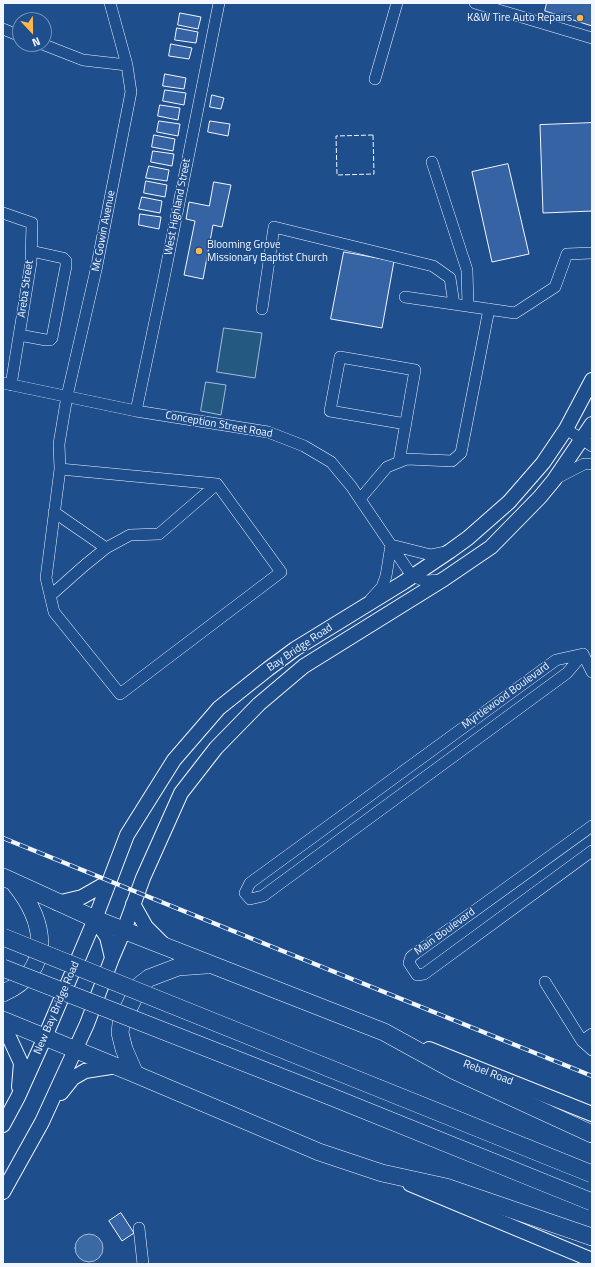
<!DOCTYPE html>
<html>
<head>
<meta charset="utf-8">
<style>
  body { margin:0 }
  #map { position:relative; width:595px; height:1267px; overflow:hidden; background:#1f4e8c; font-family:"Titillium Web",sans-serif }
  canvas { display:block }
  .frame { position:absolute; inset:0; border:4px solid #f2f6ff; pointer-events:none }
  .north { position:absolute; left:12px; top:12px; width:40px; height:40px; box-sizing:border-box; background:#1f4e8c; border:1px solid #7391ba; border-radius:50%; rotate:158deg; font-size:11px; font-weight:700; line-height:16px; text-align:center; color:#f2f6ff }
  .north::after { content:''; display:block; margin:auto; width:14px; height:18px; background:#ffb74d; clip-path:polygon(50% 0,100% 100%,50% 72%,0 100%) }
</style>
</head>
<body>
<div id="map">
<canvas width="595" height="1267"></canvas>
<div class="frame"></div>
<div class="north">N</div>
</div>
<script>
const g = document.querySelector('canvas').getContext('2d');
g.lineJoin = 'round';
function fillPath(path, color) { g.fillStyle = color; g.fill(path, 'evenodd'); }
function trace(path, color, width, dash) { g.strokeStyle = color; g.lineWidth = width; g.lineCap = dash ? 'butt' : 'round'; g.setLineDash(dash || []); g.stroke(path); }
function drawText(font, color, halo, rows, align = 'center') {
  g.font = font + ' "Titillium Web",sans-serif'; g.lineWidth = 3; g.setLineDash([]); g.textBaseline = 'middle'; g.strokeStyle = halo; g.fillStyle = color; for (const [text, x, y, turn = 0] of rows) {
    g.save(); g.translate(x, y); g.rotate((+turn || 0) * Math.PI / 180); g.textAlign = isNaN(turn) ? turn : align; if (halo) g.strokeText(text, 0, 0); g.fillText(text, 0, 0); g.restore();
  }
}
const green = new Path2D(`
  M224,328l38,5 -7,45 -38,-6z
  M206,382l20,3 -5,30 -20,-4z`);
const water = new Path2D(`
  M75 1248a14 14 0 1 1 28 0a14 14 0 1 1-28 0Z`);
const building = new Path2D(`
  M547,3h45v23l-47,-15z
  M180,13l21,4 -3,12 -20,-4z
  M177,28l21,4 -2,11 -21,-3z
  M171,44l21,4 -3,11 -20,-3z
  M165,74l21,4 -2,11 -21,-3z
  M165,90l21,3 -2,12 -21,-4z
  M212,95l12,3 -3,11 -11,-2z
  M160,105l20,3 -2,12 -20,-4z
  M159,121l21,3 -2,12 -21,-4z
  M210,121l20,3 -2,12 -20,-4z
  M592,123v88l-49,2 -3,-88z
  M154,135l21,4 -2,12 -21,-4z
  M153,151l21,3 -2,12 -21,-4z
  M508,164l21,90 -37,8 -20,-90z
  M149,166l20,4 -2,11 -21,-3z
  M146,181l21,4 -2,12 -21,-4z
  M214,182l17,3 -9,42 -9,-2 -10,54 -19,-4 11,-54 -9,-2 3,-17 20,4z
  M142,197l20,4 -2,12 -21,-4z
  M140,214l21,3 -2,12 -20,-4z
  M344,252l50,9 -12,67 -51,-9z
  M121,1213l13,20 -12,8 -13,-20z`);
const minor = new Path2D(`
  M475,3l117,35
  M3,29l17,7
  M42,44l41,16 44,5
  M375,79l22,-76
  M432,162l35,108 1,36
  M3,213l29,10 -1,39 -20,123
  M405,297l110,16 40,-26 12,-33 25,-1
  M262,309l12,-82 159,39 17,12 4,26
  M19,335l27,5h4l2,-2 14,-72v-5l-3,-3 -32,-7
  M3,383l133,28 132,21 36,14 27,16 20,24 61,90 13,5 18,-1
  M136,411l27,-128 56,-280
  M566,429l26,17
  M399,462l16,-92 -75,-13 -10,54 76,13
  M60,469l-14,109 8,34 66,82 161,-122 -64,-88 -157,-15 -1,-25 8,-48 29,-126 35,-178 -4,-27 -17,-62
  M555,479l29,-15h8
  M360,499l27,-32 20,-8 45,2 9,-8 28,-144
  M54,512l52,36
  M50,596l35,-31 21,-17 24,-13 29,-1 58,-50
  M371,599l11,-12 4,-11 5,-31 40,10 15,-3
  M583,654l-16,19 -304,223 -13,3 -5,-6 5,-10 306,-223z
  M583,654l9,18
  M592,826l-176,127 -5,4 -2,6 8,12 7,-1 168,-123
  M545,982l37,59 10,9
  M582,1041l10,-7
  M139,1228l4,36`);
const major = new Path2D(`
  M57,903l25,-6 28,-16
  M133,904l13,23 17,17
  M95,919l12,18 5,21
  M3,1024l18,39 -2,24
  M429,1049l163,65
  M61,1093l12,-15 12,-7 32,-5
  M3,1125l15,-28 27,-60 50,-118 32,-84 47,-75 45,-52 49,-39 27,-20 109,-67 46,-31 18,-13 41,-36 34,-39 23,-34 26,-49
  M410,1184l182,76
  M3,1192l39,-70 45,-98 25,-66 12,-28 19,-52 38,-85 35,-45 43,-44 45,-38 140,-87 47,-32 49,-50 14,-17 38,-56`);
const highway = new Path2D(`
  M3,877l92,42 289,113 71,39 137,63
  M3,993c52,-23 42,-72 12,-109
  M3,1020l132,54 184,78 63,21 64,14 146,50
  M135,1074l-11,-25 -4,-16 1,-9 19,-39 9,-7 29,-11 28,-2`);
const rail = new Path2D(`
  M3,838l589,238`);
const highwayBridge = new Path2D(`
  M3,937l589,237
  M3,968l329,129 260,105`);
const fence = new Path2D(`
  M373,135l1,39 -37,1 -1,-39z`);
const markers = [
  [580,18,4,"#ffb74d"],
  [199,251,4,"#ffb74d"]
];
const poiNames = [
  ["K&W Tire Auto Repairs",572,18],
  ["Blooming Grove",207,245,"left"],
  ["Missionary Baptist Church",207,258,"left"]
];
const streetNames = [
  ["West Highland Street",178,207,-79],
  ["Mc Gowin Avenue",104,231,-79],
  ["Areba Street",26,289,-82],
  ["Conception Street Road",219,425,10],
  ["Bay Bridge Road",300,648,-34],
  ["Myrtlewood Boulevard",506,696,-36],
  ["Main Boulevard",445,932,-36],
  ["New Bay Bridge Road",57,1008,-67],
  ["Rebel Road",488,1073,21]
];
fillPath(green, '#245a82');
trace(green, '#a8bbd7', 1);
fillPath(water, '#3b69a3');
trace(water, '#a8bbd7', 1);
fillPath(building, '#3563a3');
trace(building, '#f2f6ff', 1);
trace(minor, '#f2f6ff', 12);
trace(major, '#f2f6ff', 16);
trace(highway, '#f2f6ff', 18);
trace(minor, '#1f4e8c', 11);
trace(major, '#1f4e8c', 14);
trace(highway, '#1f4e8c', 17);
trace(rail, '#f2f6ff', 4.5);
trace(rail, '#1f4e8c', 3, [9]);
trace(highwayBridge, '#f2f6ff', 18, []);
trace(highwayBridge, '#1f4e8c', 17);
trace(fence, '#f2f6ff', 1, [5, 2]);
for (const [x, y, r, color] of markers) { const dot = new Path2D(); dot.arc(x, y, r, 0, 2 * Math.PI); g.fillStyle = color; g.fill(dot); trace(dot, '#1f4e8c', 1.5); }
drawText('11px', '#f2f6ff', '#1f4e8c', poiNames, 'right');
drawText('11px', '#f2f6ff', '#1f4e8c', streetNames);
</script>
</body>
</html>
